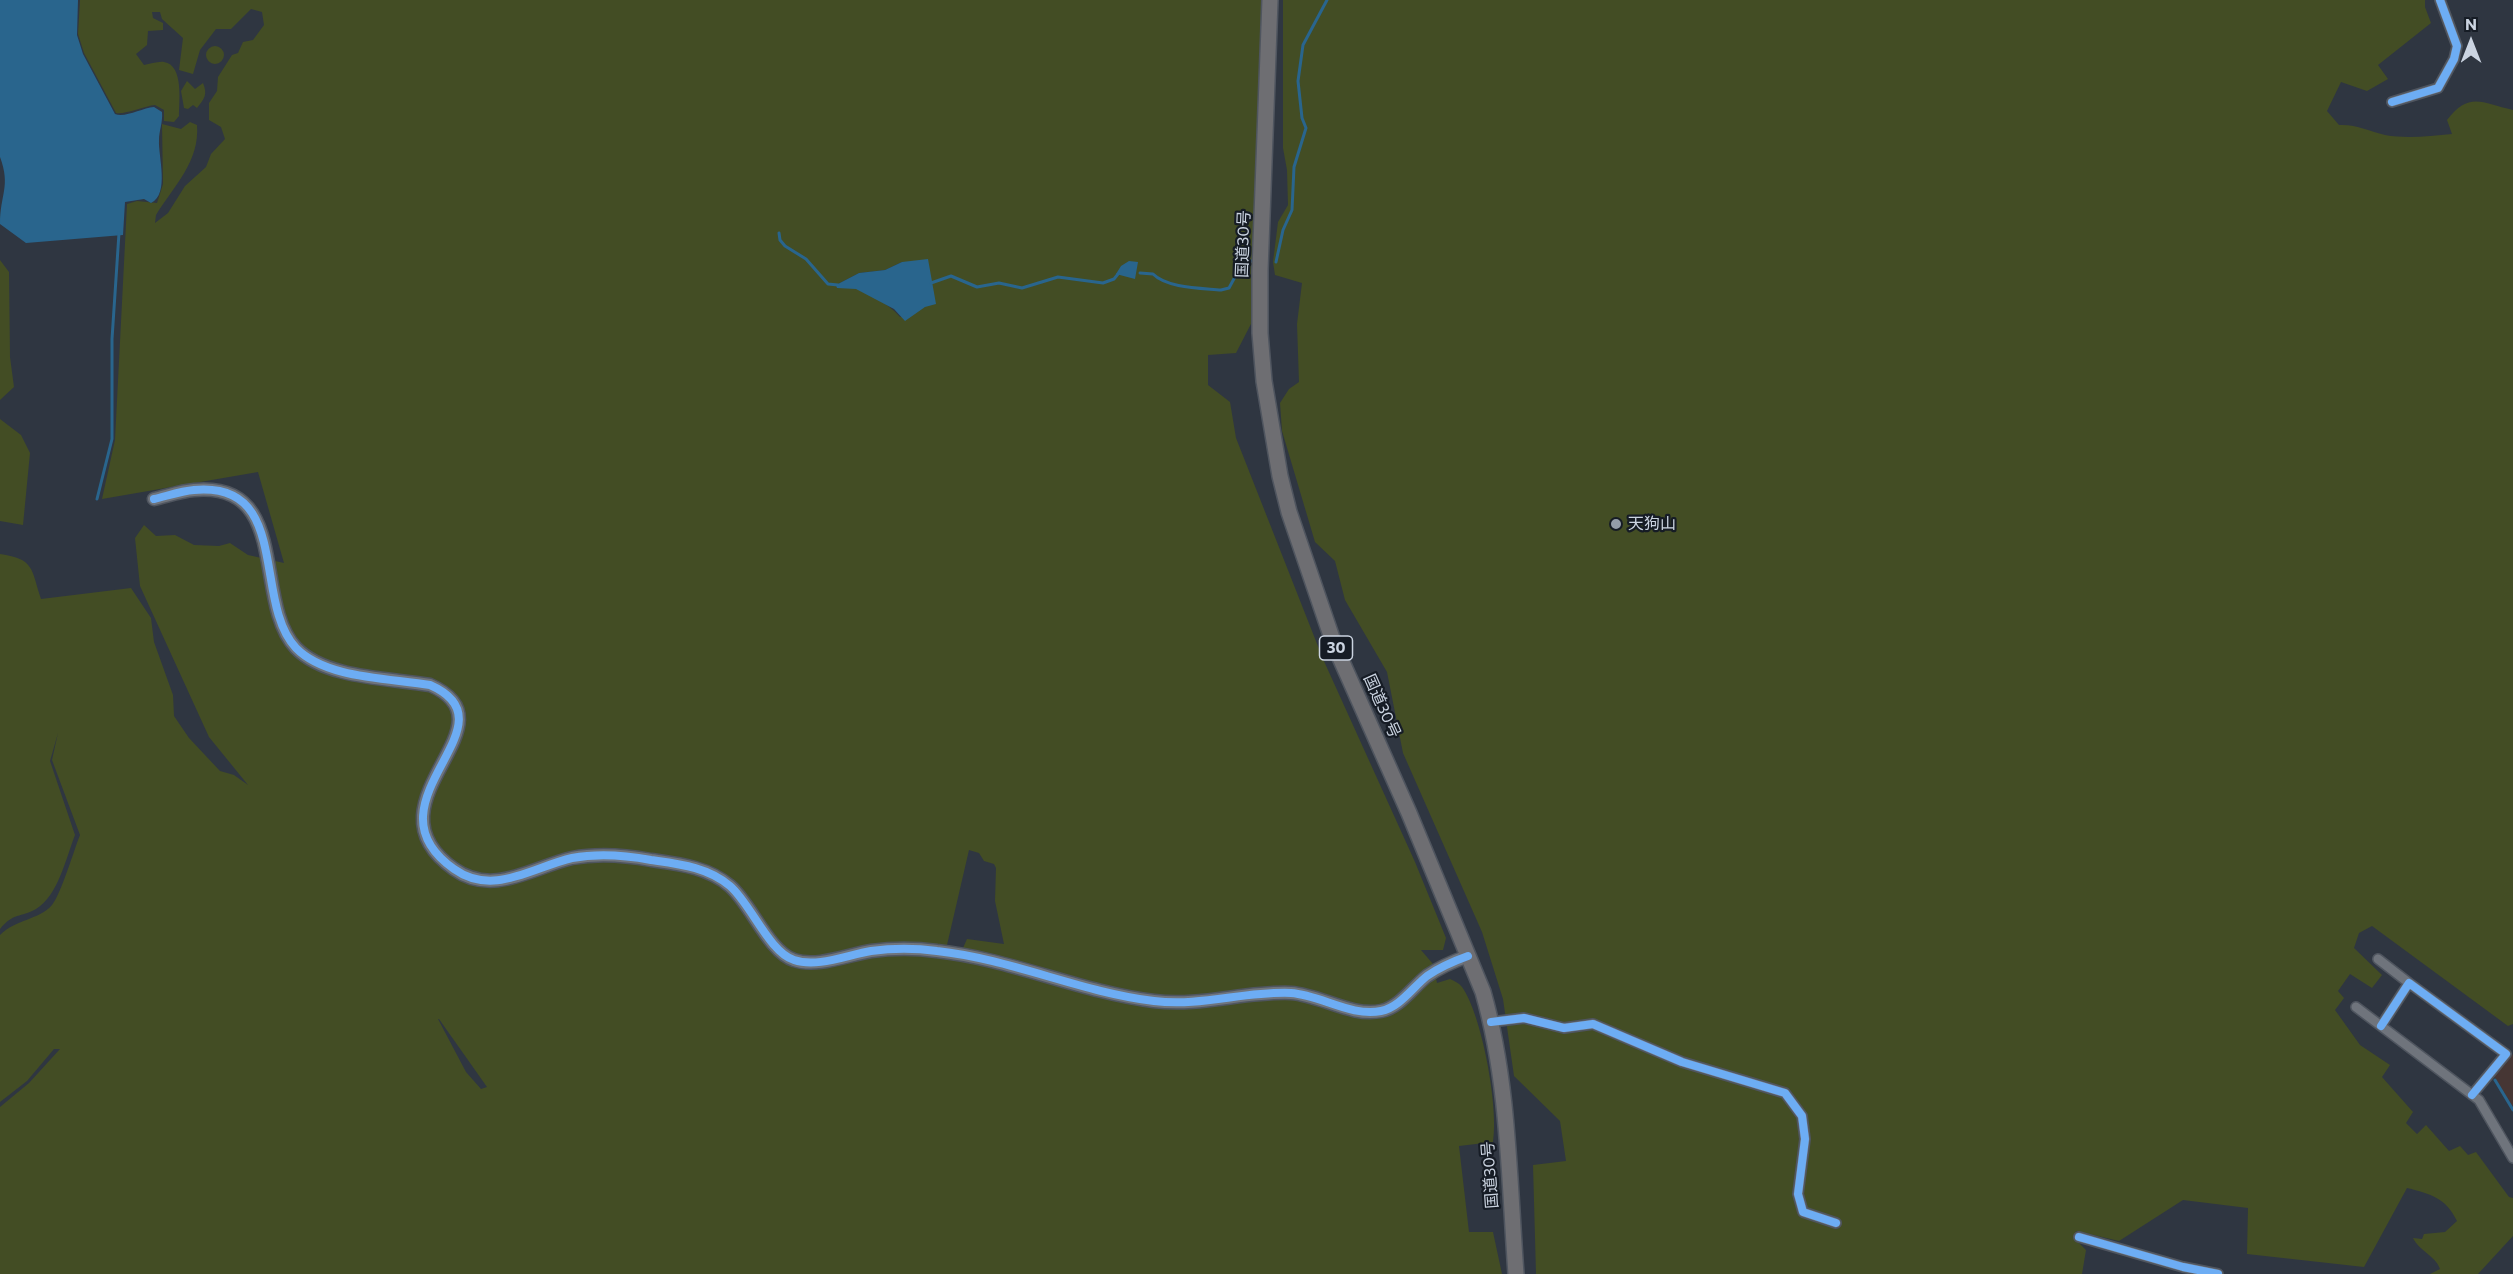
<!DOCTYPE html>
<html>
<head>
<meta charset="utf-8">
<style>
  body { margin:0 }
  #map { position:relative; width:2513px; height:1274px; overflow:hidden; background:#2f3641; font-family:Commissioner,sans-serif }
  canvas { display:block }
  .north { position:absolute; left:2441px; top:12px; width:60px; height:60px; -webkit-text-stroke:4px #161c25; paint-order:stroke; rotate:0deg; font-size:16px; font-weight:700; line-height:24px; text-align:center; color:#cbd4e1 }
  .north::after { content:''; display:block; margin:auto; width:21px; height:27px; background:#cbd4e1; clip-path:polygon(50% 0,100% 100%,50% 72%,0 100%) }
</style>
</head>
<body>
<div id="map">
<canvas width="2513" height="1274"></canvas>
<div class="north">N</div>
</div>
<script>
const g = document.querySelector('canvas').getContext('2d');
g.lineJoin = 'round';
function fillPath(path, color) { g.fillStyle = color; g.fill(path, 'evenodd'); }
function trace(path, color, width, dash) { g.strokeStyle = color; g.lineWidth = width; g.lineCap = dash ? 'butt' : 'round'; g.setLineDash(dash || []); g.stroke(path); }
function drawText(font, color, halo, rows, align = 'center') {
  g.font = font + ' Commissioner,"Noto Sans JP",sans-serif'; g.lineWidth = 4.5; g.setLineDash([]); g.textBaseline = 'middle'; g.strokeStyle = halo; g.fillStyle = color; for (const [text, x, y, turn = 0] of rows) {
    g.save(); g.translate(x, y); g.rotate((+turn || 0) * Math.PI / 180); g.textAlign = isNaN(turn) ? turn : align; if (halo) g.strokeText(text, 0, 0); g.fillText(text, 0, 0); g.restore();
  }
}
const education = new Path2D(`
  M2513,1054v53l-19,-31z`);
const green = new Path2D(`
  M80,0h1182l-10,322 -16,31 -28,2v30l22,17 6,36 87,221 92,203 31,76 -3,12h-22l12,14 4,19 13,-4c4,2 9,4 12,8 20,28 37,121 31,155l-34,4 10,86h24l9,42h-1502v-167l29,-24 31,-34h-6l-27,32 -27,21v-167c16,-16 39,-15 52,-30 9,-11 22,-55 28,-70l-28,-75 6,-27 -8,28 25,74c-9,23 -17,61 -39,74 -16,9 -22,3 -36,20v-375c35,5 31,15 41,45l90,-11 20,30 3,24 19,53 1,21 15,22 31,33 14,4 14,10 -39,-48 -69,-151 -5,-48 9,-13 12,11 19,-1 19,10 25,1 11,-3 18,12 36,8 -26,-91 -156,27 13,-59 12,-236 10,-3 20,2 6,-19 -1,-60 19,5 9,-7 7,3c3,36 -23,61 -41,90l-1,8 13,-10 17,-27 21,-19 5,-13 14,-15 -4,-12 -12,-7v-17l8,-12 1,-14 14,-22 6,-2 5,-11 10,-2 11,-15 -2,-13 -11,-3 -20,20h-15l-16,21 -7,24 -14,-4 4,-32 -21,-19 -2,-7h-8l1,6 10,5v7l-15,1 -1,14 -11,9 8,11c6,-1 15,-4 20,-3 20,3 15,40 15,54l-5,6 -10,-1v-11l-9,-5c-10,1 -31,10 -39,8l-32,-60 -6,-19zM902,262l23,45 -25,10c-9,-11 -31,-25 -45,-29 -8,-1 -12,1 -19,-3l23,-12 26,-3zM969,850l10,3 5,8 10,3 2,4 -1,33 9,43 -37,-5 -4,9 -16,-3zM438,1019h1l48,68 -6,2 -15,-17z
  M1283,0h1142v7l6,16 -53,42 10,14 -21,12 -26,-9 -14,29 12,14c17,-1 30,6 46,10 22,4 45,1 67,-1l-5,-14c22,-29 35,-17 66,-10v914l-5,2 -136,-100 -13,7 -5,15 28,27 -10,13 -22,-14 -12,17 6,7 -9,12 25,35 30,20 -8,12 31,35 -7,11 11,11 9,-9 23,26 11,-5 8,9 8,-3 33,45 4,1v38l-35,38h-48l10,-5c-4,-13 -21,-18 -27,-31l9,1 2,-5 21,-2 12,-11c-11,-23 -26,-27 -50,-33l-43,79 -117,-13 1,-46 -65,-8 -64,41 -43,-10 -1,8 11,11 -4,24h-546l-3,-109 33,-4 -6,-40 -46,-45 -11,-77 -21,-67 -79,-179 -16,-81 -42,-72 -10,-39 -20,-19 -33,-111 -2,-28 9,-14 10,-7 -2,-58 5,-41 -27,-8 -2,-13 5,-40 10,-17 -1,-35 -4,-22z
  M206 55a9 9 0 1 1 18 0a9 9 0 1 1-18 0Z
  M187,81l8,8 8,-6c5,12 1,16 -6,25l-4,-3 -5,4 -4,-1 -3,-17z
  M0,260l9,12 1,85 4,30 -14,13z
  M0,419l21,16 9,18 -7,72 -23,-4z`);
const water = new Path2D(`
  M0,0h78l-1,35 6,19 32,60c10,4 27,-6 39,-7l8,5c1,10 -3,19 -3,28 -1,16 11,54 -8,63l-7,-4 -19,3 -2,33 -97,8 -26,-19c0,-30 11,-37 0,-67z
  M928,259l8,45 -11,3 -20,14 -11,-12 -38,-20 -19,-1 -1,-3 23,-12 26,-3 17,-8z
  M1129,261l9,1 -3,17 -19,-5 5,-8z`);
const stream = new Path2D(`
  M779,233l1,7 5,6 21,13 22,25 10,1
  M1276,262l7,-32 9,-20 2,-43 12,-39 -4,-10 -4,-37 5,-36 24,-45
  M1140,273l13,1c14,14 47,14 68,16l8,-2 14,-26 8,-1
  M931,283l20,-7 26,11 22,-4 23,5 36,-11 45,6 11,-4 4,-5
  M97,499l15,-60v-100l7,-106
  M2495,1080l18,30`);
const minor = new Path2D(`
  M2392,102l46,-14 16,-29 3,-13 -17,-46
  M2378,959l31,24
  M2356,1007l123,93 34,58
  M1491,1022l33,-4 40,10 29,-4 89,38 103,31 17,23 3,23 -7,55 5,18 33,11
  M2381,1026l28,-43 97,71 -34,41
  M2079,1237l104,30 35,7`);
const tertiary = new Path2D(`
  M154,499c13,-3 27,-8 40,-9 98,-9 58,111 102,158 30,31 94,30 134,37 91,40 -71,117 24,184 39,28 79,-2 118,-11 27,-5 52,-3 79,2 28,4 57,7 79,26 21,18 39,66 64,74 23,8 53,-5 77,-9 22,-3 44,-3 66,0 74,8 143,41 217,50 47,6 91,-10 137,-8 30,2 60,24 90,18 19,-4 31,-23 46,-35 13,-9 27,-15 41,-20`);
const trunk = new Path2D(`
  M1270,0l-10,270v63l4,48 16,95 9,36 45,132 75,169 74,179c26,91 26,188 33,282`);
const cycleway = new Path2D(`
  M2392,102l46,-14 16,-29 3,-13 -17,-46
  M154,499c13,-3 27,-8 40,-9 98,-9 58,111 102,158 30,31 94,30 134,37 91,40 -71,117 24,184 39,28 79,-2 118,-11 27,-5 52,-3 79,2 28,4 57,7 79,26 21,18 39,66 64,74 23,8 53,-5 77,-9 22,-3 44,-3 66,0 74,8 143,41 217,50 47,6 91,-10 137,-8 30,2 60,24 90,18 19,-4 31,-23 46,-35 13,-9 27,-15 41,-20
  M1491,1022l33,-4 40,10 29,-4 89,38 103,31 17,23 3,23 -7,55 5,18 33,11
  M2381,1026l28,-43 97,71 -34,41
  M2079,1237l104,30 35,7`);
const markers = [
  [1616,524,6,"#949da9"]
];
const shields = [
  [1336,648,33]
];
const shieldNames = [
  ["30",1336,648]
];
const streetNames = [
  ["国道30号",1243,244,-88],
  ["国道30号",1382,706,66],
  ["国道30号",1490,1175,-94]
];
const poiNames = [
  ["天狗山",1628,524]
];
fillPath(education, '#463634');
fillPath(green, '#434d24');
fillPath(water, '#29658d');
trace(stream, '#29658d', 3);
trace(minor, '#4f555f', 12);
trace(tertiary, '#4f555f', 15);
trace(trunk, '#4f555f', 18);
trace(minor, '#6f747c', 9);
trace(tertiary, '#6f747c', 12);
trace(trunk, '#6e6e72', 15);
trace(cycleway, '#6dadf4', 8);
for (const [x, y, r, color] of markers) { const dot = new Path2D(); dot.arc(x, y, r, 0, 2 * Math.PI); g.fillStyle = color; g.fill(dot); trace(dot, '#161c25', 2); }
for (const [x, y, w] of shields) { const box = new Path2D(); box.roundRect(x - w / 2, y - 12, w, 24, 4.5); g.fillStyle = '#161c25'; g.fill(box); trace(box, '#cbd4e1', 1.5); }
drawText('bold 15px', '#cbd4e1', null, shieldNames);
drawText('16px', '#cbd4e1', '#161c25', streetNames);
drawText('16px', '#cbd4e1', '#161c25', poiNames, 'left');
</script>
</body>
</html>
